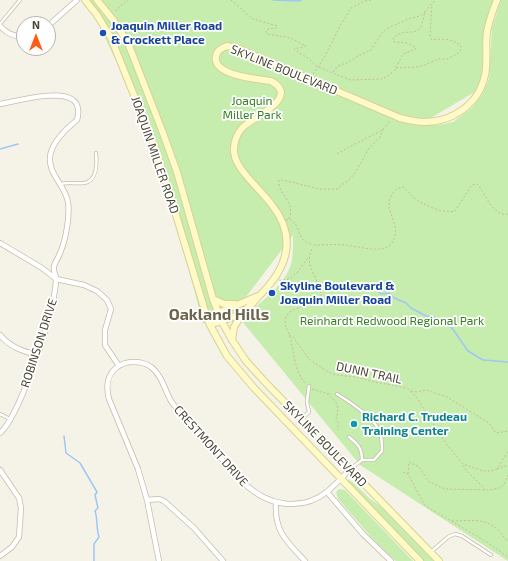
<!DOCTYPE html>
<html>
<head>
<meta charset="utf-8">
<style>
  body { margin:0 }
  #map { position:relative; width:508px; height:561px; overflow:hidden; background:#f5f3e8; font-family:"Exo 2",sans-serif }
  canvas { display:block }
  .north { position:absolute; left:16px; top:16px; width:40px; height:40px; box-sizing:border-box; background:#fff; border:1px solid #b7b5af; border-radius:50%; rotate:0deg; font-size:11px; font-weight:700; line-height:16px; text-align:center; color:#4a4536 }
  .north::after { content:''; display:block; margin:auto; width:14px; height:18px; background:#ff5d15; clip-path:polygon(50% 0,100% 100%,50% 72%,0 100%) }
</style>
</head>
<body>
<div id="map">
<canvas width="508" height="561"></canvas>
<div class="north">N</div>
</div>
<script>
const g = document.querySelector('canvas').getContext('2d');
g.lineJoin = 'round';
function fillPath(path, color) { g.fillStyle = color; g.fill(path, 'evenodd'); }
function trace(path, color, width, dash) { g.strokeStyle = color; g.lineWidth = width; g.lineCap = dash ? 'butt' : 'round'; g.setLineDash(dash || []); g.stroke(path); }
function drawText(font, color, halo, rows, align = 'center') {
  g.font = font + ' "Exo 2",sans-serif'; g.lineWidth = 3.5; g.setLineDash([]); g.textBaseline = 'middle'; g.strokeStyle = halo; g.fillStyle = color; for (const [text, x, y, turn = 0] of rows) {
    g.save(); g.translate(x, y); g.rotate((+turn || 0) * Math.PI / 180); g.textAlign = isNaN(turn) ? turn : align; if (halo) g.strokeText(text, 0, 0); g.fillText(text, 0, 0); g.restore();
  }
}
const green = new Path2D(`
  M83,0h414l-5,15 -9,72 -64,38h19l15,-3 19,-14 10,-13 7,-16 3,-51 9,-28h7v561l-148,-96 -119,-145c17,-16 47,-36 51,-60 1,-8 1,-17 1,-25l-57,75 -33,14 -22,-86 -24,-79 -29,-73 -36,-76z
  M349,480l5,3 15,15 11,8 54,55h-10l-77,-80z
  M339,489l6,1 68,71h-17l-23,-22 -35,-40 -2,-7z`);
const stream = new Path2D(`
  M273,0l26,1 2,-1
  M0,149l18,-5
  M374,288l7,6 8,-1 5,5 12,5 5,5 15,8 8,1 18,11 16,23 15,9 25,2
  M64,436l2,17 14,10 17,29 -2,3 3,13 -3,3c3,9 1,17 4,26l-5,7v17`);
const path = new Path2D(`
  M231,0l22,19 24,7v2l-9,1 -2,2 1,3 24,4 13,7 2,1 -12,3 15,10 7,7 34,14 32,-1 7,-4 6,-5 8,-16 13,-5 -1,-2 -8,-4 -13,-1 -1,-3c8,-11 19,-4 25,-9 5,-4 5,-12 7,-18 2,-4 7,-8 10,-12
  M115,11l13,-11
  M396,68l21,-1 8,-2 13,-6h9l10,-5 4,-4v-4c-8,-7 -19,-8 -29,-6l-2,-4 2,-32
  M333,72l5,-6 11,-4 7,-5 15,-7 10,-16 7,-6 20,-9 12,-3 6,-5
  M313,74l11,-16 16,-32 11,-18 13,-7 8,-1
  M337,154c9,-5 17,-10 26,-14 10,-6 22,-8 27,-20
  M289,219c7,-19 -12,-24 -10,-39h4l36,9h18l14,-11 6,-8 12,-22 11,-11 3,-8
  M286,220l3,-1c9,4 8,11 13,19 2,4 7,5 11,7
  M314,245c10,0 21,-1 31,0 12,1 40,10 47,-2 12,-18 -12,-34 1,-50 3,-4 4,-5 10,-6 4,3 7,7 11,11 10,7 29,16 41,13l17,-26 5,-1 2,2c7,10 15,31 29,28
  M279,280c15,2 21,-12 29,-22
  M289,335l4,2 16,22 19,13 8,3 21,2 17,5 24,4 10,3 9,9 30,47 16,19 20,7h8l6,-2 11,-18
  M305,383c-12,-14 -10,-32 -16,-49 -1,-4 -4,-7 -4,-12 0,-2 1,-6 3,-8 8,-10 32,-6 33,-18 0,-4 -2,-8 -3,-12 -6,-15 -13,-22 -5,-37
  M312,389l9,3 11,2
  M411,391l6,1 9,-2 21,7 42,26 7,10 12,-2
  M327,394c10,6 13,13 9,25l2,4v7
  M463,465l3,5 19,19
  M497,469l11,-4
  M403,472l5,2 16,30 3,3 60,35 21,15
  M408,474l1,-12 10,5 10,15 16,7 45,1 9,-2 5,-3 4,-10
  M452,521c13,0 30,-3 41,5 6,4 10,10 15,16`);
const lane = new Path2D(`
  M0,24l20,-24
  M61,184c7,-2 15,0 23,-1 13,-2 13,-20 12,-30
  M337,394c13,8 37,24 43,38 2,6 2,13 2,19l-8,9h-12l-12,9
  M0,414l10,5
  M302,419l7,-7 -2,-10 2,-16
  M349,437c9,7 13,11 13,23
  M431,552l17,-15 7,-3 7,2 29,19`);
const street = new Path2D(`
  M0,26c7,8 14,11 24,11
  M48,26l29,-26
  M0,104c17,-3 59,-15 73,-4 6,4 6,14 4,20 -10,8 -22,19 -26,32 -6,20 14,32 17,50 2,13 -2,38 -8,51 -1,4 -5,9 -6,13 -1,4 1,8 2,12 0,6 -1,13 -2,18 -4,27 -35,121 -54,137
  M0,243l42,25 14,11 28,6 13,6 10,9 4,9 -6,21v15l14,21
  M0,335c10,12 22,16 37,20
  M0,470l19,28 2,10 -2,29 -7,10 -12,9
  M327,492l36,42 28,27
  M147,500l12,-1 5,2 30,27 29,33
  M276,503c-2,28 11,39 29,58
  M159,561l-12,-61 -9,-31 -29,-70c-3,-12 -3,-23 7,-31 5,-4 11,-6 17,-6 5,0 13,1 18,5 10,7 14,23 20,34 3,4 6,8 9,13l66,71c23,21 56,27 82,6 8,-7 15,-14 22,-22`);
const secondary = new Path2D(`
  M85,0l12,15 14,23 41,102 12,35 41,136 5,14 17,31 27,32 166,173
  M97,0l17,21 14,22 35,90 14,39 36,127 8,21 11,20 14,21 19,21 174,179
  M213,299l11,5h11
  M207,318l51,-22
  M210,325c10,-4 23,-7 31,-12 8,-4 14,-13 20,-19 27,-27 36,-57 11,-89 -10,-14 -33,-33 -37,-48 -3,-11 0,-20 7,-29 9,-10 60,-30 29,-47 -13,-2 -59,-5 -55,-25 1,-6 6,-8 11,-10l12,3 161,69c8,2 16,4 24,4 29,0 55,-18 61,-47 3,-14 0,-29 2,-43 2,-11 6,-22 10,-32
  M232,340l2,-13 9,-14`);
const markers = [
  [103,33,4,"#1a4fb4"],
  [272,293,4,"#1a4fb4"],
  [354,424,4,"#0f9aa8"]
];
const transitNames = [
  ["Joaquin Miller Road",111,26],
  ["& Crockett Place",111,40],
  ["Skyline Boulevard &",280,286],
  ["Joaquin Miller Road",280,300]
];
const streetNames = [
  ["SKYLINE BOULEVARD",284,70,22],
  ["JOAQUIN MILLER ROAD",155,155,71],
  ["ROBINSON DRIVE",39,343,-72],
  ["DUNN TRAIL",369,373,12],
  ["SKYLINE BOULEVARD",325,444,46],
  ["CRESTMONT DRIVE",211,446,48]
];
const parkNames = [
  ["Joaquin",252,101],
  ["Miller Park",252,115],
  ["Reinhardt Redwood Regional Park",392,321]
];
const cultureNames = [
  ["Richard C. Trudeau",362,417],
  ["Training Center",362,431]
];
const districtNames = [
  ["Oakland Hills",219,315]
];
fillPath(green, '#c6edae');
trace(stream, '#a0c6f6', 1.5);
trace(lane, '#c2bdaa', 4);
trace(street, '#c2bdaa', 6);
trace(secondary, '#d9d294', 8);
trace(path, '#c5bc9a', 1, [2, 2]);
trace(lane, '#fff', 2.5);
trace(street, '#fff', 4.5);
trace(secondary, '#fffac8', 6);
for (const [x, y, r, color] of markers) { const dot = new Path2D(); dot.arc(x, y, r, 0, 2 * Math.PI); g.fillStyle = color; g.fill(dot); trace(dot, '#fff', 1.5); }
drawText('bold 12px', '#164399', '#fff', transitNames, 'left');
drawText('12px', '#4a4536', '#fff', streetNames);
drawText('12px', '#388123', '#fff', parkNames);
drawText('bold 12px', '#0d838f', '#fff', cultureNames, 'left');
drawText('bold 16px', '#6d654c', '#fff', districtNames);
</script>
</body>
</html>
